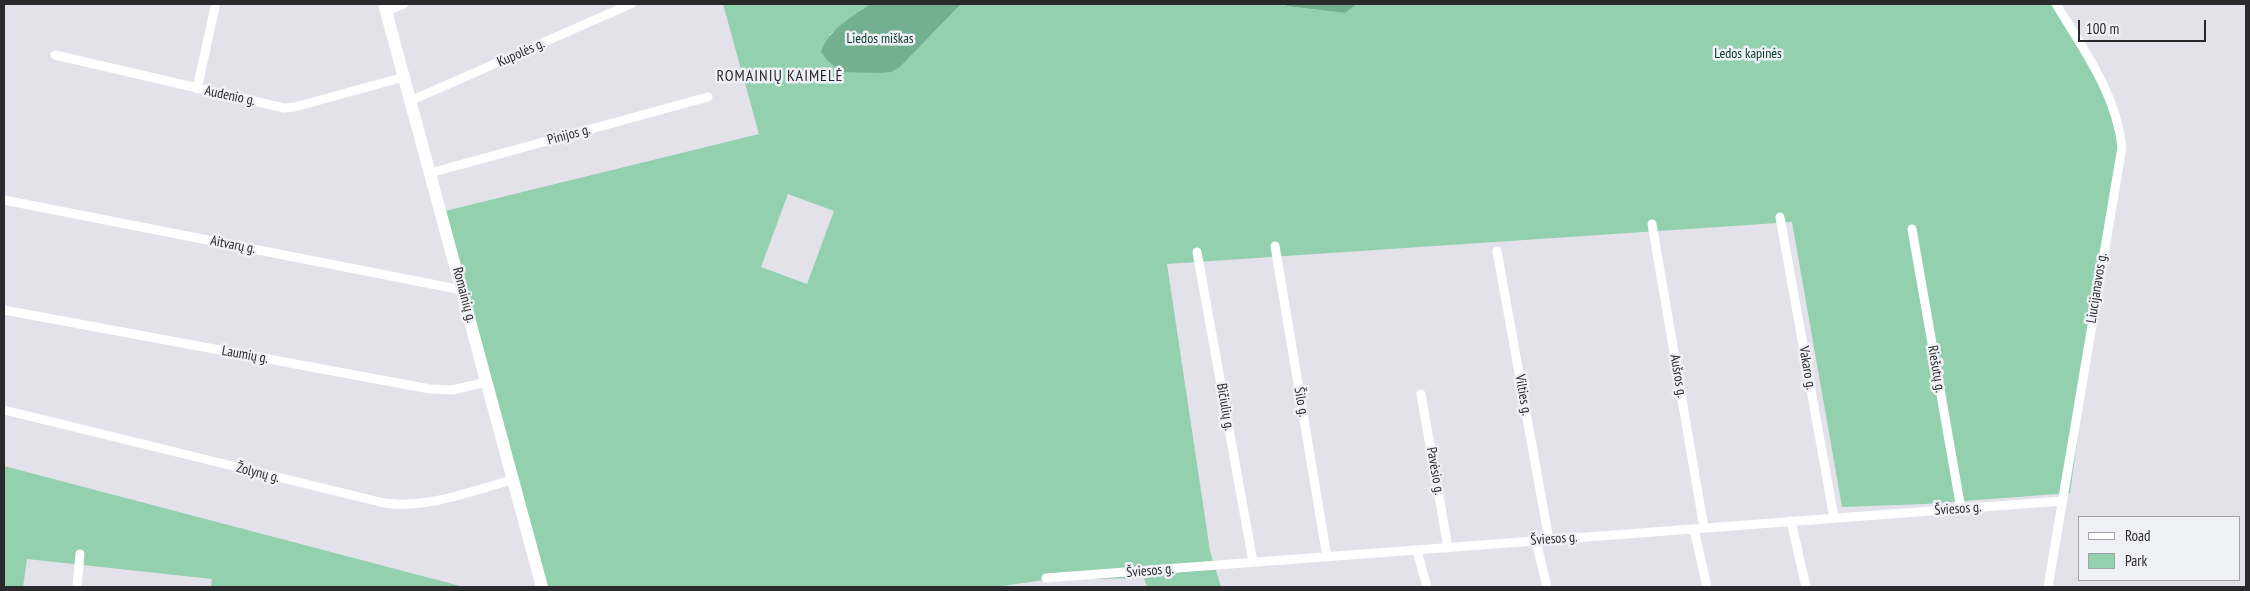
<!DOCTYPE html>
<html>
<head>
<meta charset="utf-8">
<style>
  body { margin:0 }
  #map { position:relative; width:2250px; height:591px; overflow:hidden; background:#e3e2ea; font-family:"PT Sans Narrow",sans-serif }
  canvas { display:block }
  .frame { position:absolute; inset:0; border:5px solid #2a2a2d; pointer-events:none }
  .legend { position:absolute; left:2078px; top:516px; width:162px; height:65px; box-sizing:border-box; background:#f0f0f7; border:1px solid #a1a1a6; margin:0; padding:6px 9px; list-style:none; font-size:15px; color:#2a2a2d }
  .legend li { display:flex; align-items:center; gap:10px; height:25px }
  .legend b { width:25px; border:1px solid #a1a1a6 }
  .scale { position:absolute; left:2078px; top:20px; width:128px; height:22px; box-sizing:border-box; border:2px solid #2a2a2d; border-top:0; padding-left:6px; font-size:15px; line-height:18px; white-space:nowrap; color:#2a2a2d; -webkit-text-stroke:4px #f0f0f7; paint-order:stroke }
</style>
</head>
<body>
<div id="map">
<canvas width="2250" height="591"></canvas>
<div class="frame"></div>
<ul class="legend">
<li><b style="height:6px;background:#fff"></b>Road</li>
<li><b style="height:14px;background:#92d0ae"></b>Park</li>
</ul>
<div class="scale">100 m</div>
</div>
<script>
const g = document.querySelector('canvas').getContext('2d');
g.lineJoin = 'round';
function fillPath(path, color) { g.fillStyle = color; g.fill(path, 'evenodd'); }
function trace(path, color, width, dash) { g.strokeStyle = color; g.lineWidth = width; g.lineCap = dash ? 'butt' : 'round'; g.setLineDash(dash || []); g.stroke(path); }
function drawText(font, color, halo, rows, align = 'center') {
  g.font = font + ' "PT Sans Narrow",sans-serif'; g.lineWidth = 5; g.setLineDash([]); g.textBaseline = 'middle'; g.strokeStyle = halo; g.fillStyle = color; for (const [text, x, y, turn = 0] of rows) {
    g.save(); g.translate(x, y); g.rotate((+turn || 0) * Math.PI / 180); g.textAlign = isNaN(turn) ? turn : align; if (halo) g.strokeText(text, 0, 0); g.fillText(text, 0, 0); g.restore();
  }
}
const green = new Path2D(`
  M723,4h147l-41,31 72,31 60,-62h326l-1,2 59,7 12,-9h699l47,80 17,50 -50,359 -146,11 -82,3 -50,-285 -625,42 43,287 11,36h-74l-3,-9 -100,2 -49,7h-455l-99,-375 318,-78zM788,194l46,17 -27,73 -46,-17z
  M4,466l460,121h-253l1,-8 -185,-20 -4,28h-19z`);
const forest = new Path2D(`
  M870,4h91l-60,62 -10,6 -11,1 -38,-1 -14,-11 -7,-9c7,-22 31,-35 49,-48z
  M1287,4h70l-12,9 -59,-7z`);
const minor = new Path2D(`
  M386,11l18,-7
  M55,55l229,53 11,-1 109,-30
  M197,89l18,-82
  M410,101l221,-97
  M430,173l278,-76
  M4,200l458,90
  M1780,217l54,301
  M1652,224l52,304
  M1912,229l49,280
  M1275,246l52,311
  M1497,251l52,289
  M1197,252l56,310
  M4,310l426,79 22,1 35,-8
  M1421,394l27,154
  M4,410l380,93c44,6 87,-12 128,-23
  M1791,521l15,66
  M1694,529l13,58
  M1536,541l11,46
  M1417,551l10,36
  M1046,578l1016,-77
  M77,587l3,-33
  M2048,587l74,-440c-6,-54 -39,-98 -66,-143`);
const secondary = new Path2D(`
  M384,4l158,583`);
const parkNames = [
  ["Liedos miškas",880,39],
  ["Ledos kapinės",1748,54]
];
const streetNames = [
  ["Kupolės g.",521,53,-24],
  ["Audenio g.",230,96,12],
  ["Pinijos g.",569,135,-15],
  ["Aitvarų g.",233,245,11],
  ["Liucijanavos g.",2097,288,-81],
  ["Romainių g.",464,295,75],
  ["Laumių g.",245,355,10],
  ["Vakaro g.",1807,368,80],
  ["Riešutų g.",1936,369,80],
  ["Aušros g.",1678,376,80],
  ["Vilties g.",1523,395,80],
  ["Šilo g.",1301,402,80],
  ["Bičiulių g.",1225,407,80],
  ["Pavėsio g.",1435,471,80],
  ["Žolynų g.",258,473,14],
  ["Šviesos g.",1958,509,-4],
  ["Šviesos g.",1554,539,-4],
  ["Šviesos g.",1150,571,-5]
];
const quarterNames = [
  ["ROMAINIŲ KAIMELĖ",780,76]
];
fillPath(green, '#92d0ae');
fillPath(forest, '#73b08f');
trace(minor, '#fff', 9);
trace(secondary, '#fff', 12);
drawText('14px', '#063b25', '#f0f0f7', parkNames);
drawText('14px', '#2a2a2d', '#f0f0f7', streetNames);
g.letterSpacing = '1px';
drawText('16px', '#2a2a2d', '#f0f0f7', quarterNames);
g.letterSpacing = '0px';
</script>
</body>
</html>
